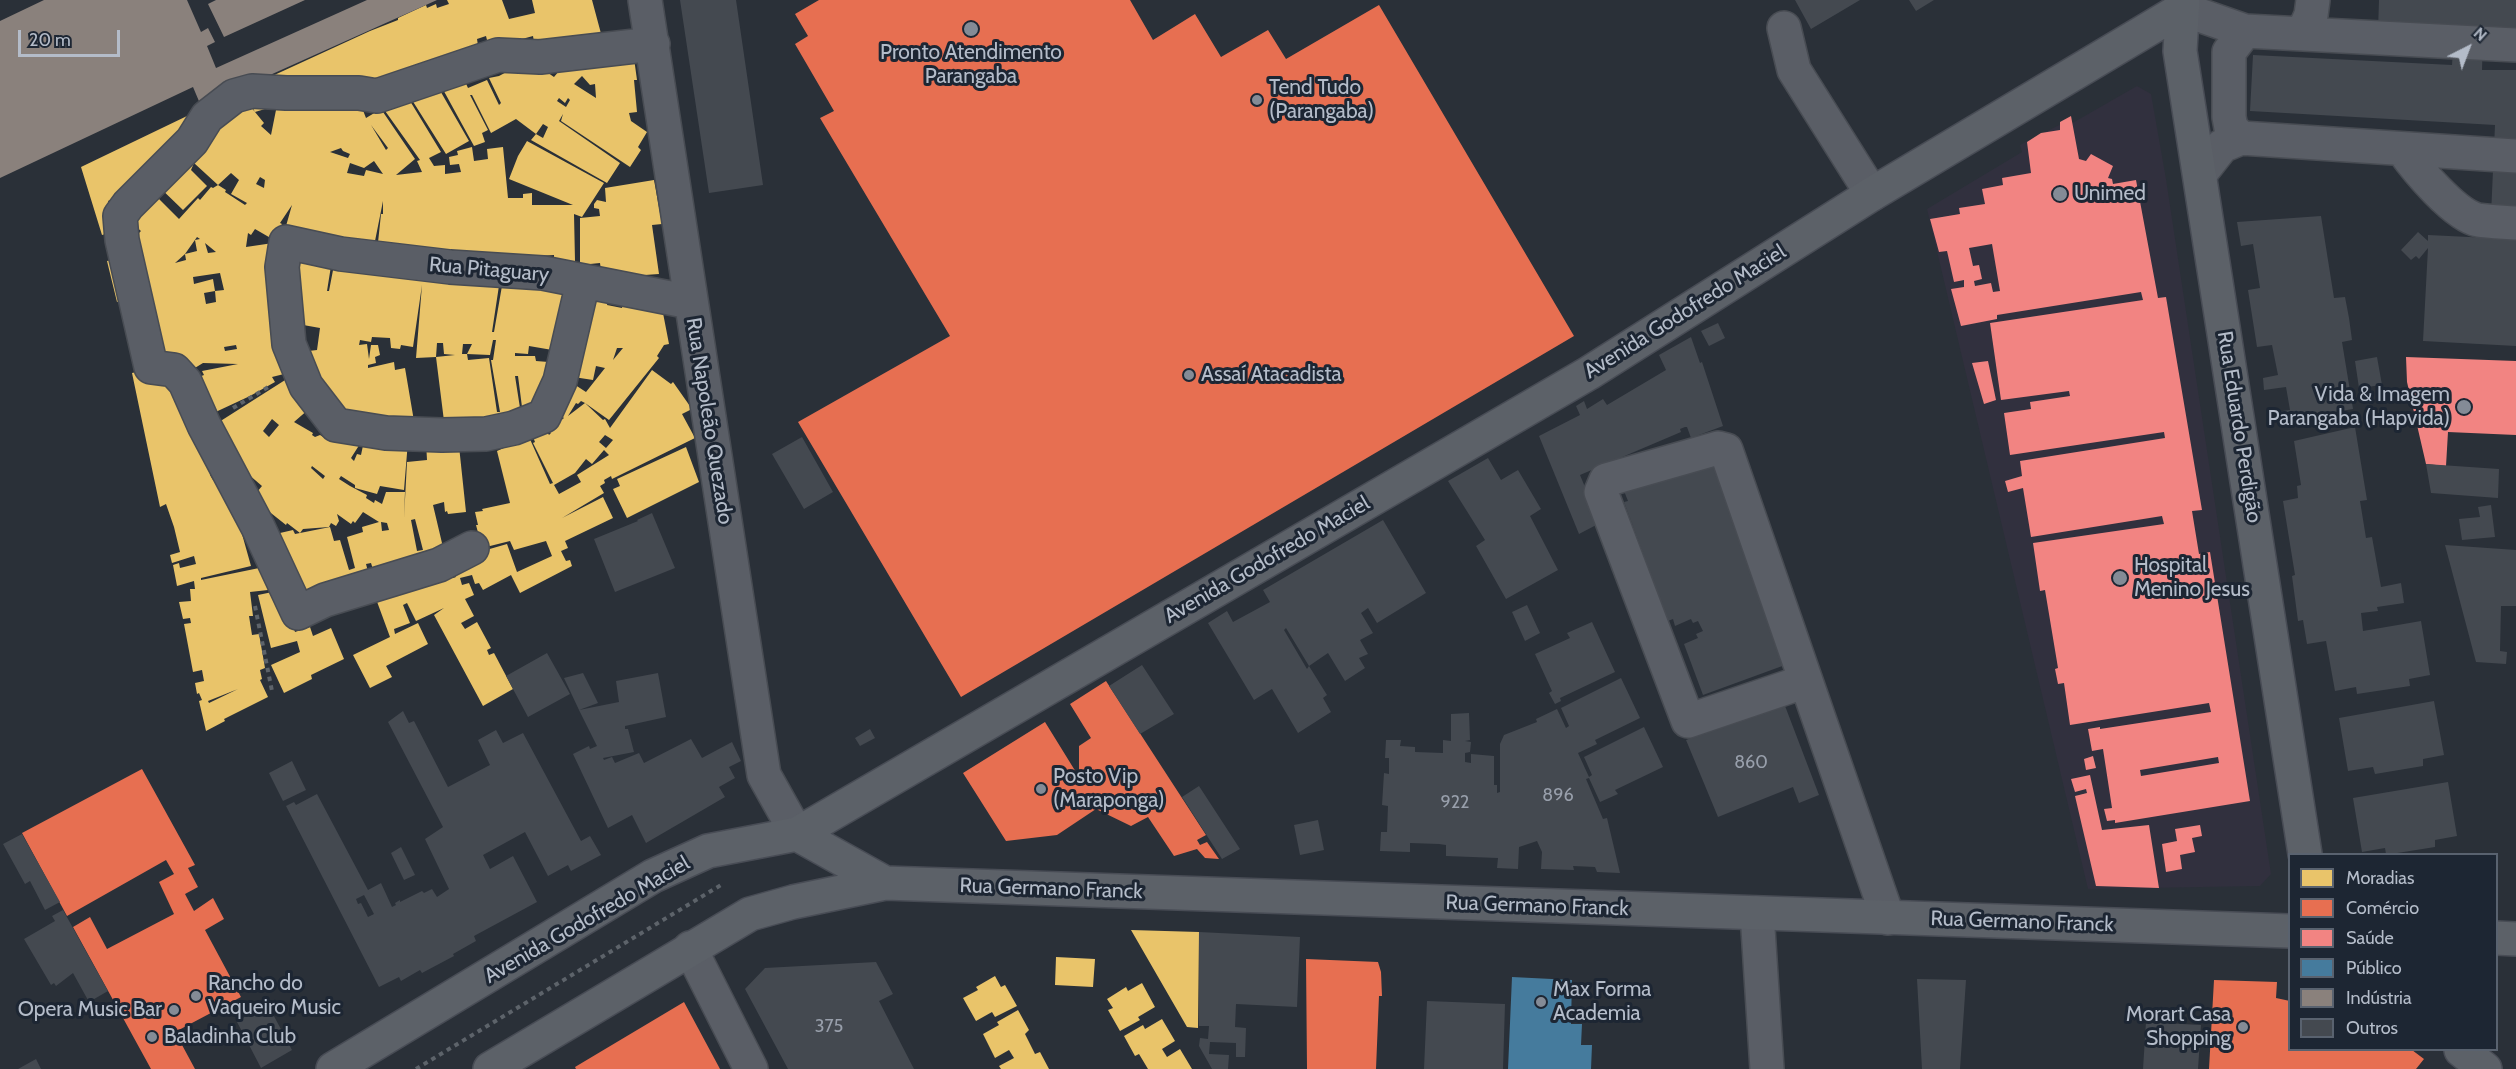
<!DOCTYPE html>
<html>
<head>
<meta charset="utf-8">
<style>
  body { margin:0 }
  #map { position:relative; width:2516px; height:1069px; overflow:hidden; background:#2a3038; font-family:Cabin,sans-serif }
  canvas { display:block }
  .legend { position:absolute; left:2288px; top:853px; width:210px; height:198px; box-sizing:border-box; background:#1d2633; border:2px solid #59626f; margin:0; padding:8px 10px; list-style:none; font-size:18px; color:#b4bcc9 }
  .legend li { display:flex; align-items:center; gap:12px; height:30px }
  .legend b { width:30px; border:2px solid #59626f }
  .north { position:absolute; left:2438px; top:18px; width:60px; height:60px; -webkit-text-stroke:4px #1d2633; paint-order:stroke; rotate:42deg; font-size:16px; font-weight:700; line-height:24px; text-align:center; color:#b4bcc9 }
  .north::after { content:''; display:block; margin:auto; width:21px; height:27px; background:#b4bcc9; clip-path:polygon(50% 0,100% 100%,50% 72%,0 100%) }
  .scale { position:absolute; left:18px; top:30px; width:102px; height:27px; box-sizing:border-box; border:3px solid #b4bcc9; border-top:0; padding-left:8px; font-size:18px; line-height:21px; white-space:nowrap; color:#b4bcc9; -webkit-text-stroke:4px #1d2633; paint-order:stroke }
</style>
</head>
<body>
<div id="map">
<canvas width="2516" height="1069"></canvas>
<ul class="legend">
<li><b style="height:16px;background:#e9c46a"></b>Moradias</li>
<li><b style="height:16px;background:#e76f51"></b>Comércio</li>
<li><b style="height:16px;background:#f28482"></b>Saúde</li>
<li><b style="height:16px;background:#457b9d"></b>Público</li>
<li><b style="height:16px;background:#8a817c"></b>Indústria</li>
<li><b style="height:16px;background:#444950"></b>Outros</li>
</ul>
<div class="north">N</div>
<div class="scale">20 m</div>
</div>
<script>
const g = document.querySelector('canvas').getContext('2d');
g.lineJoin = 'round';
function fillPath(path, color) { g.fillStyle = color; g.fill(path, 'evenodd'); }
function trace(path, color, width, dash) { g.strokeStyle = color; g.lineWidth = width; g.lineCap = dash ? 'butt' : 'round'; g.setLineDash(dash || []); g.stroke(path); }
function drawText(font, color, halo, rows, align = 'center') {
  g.font = font + ' Cabin,sans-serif'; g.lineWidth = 6; g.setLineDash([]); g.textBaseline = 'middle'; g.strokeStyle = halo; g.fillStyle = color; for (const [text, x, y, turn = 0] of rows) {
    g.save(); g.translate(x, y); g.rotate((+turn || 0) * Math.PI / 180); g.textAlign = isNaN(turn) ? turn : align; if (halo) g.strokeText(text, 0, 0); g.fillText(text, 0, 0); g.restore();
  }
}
const medical = new Path2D(`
  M2137,86l14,8 15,85 105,695 -11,12 -172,3 -161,-680 95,-57 -2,-7 47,-24 2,4z`);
const homes = new Path2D(`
  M447,0h55l7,19 26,-6 -3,-13h60l11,41 -68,7 -2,-12 -44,12 -3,-12 -9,3 2,13 -70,29 -139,-4 100,-46 28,-11v-2l28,-13 1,3 9,-4 1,4 12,-4z
  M633,51l4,29h-3l3,32 -8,1 2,8 16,11 -9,15 3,3 -11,17 -69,-46 2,-7 -4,7 61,42 -13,20 -76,-43 5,-6 7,4 5,-11 -5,-3 -7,10 -20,-15 -25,14 -19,-38h-2l18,35 -6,3 3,9 -11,4 -34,-62 21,-11 7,15 19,-8 12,25 2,-2 -12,-25 10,-2 30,-16 25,17 15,-18zM582,76l8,9 5,-1 1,14 -22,-14zM559,98l6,5 3,-5 2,2 -4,7 -9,-6z
  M438,87l31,54 -23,13 -34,-54z
  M357,95l9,23 15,-9 34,50 -19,16 26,-3 -5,-11 3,-1 -37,-52 24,-12 34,56 -12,6 5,8 11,-1v9l16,-2 -2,-8 -9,1 -1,-8 9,-2 -1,-4 15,-4 2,14 14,-2 -1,-10 16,-2 5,51h15v-4l9,-1v12h41l-64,-26 9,-23 9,-15 77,42 -22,34 -8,-3 1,47h-21v-6l-18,1 1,3 -160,-7 4,-38h2v-13l-10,50 -87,-25 6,-21 -12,18 2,1 -8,16 -19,-11 -4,6 -3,-2 -2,14 27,-4 15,130 -16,4 3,5 -25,14 -43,20 -16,-36 13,-5 -2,-4 36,-7 -35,-1 -18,11 -33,-8 -15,-131 4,-4 -18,-15 27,-26 29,29 19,-21 2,2 11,-13 2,1 5,-3 -24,-22 -3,7 16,16 -24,24 -29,-28 79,-85 11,14 6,-5 5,6 -4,-7 12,-8 2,12 -10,3 9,11 -3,3 10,9 6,-30zM371,125l17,23 -2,2zM341,148l2,3 7,3 -2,4 -18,-6zM374,161l9,13 -17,-4 -2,6 -17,-3 3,-10 14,5zM231,173l8,7 -8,14 16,9 -2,2 -20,-13 1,-2 -8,-5zM260,177l5,3 -1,8 -8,-4zM197,237l3,2 -5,1 2,11 -12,3zM205,243l11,9 -8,1zM185,254l1,6 -11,3zM220,273l4,17 -9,1 1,11 -10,2 -2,-11 11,-2 -2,-12 -19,5 -1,-7zM236,345l1,4 -12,2 -1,-4z
  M187,116l9,13 -50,54 -38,18 11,29 -17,5 -21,-68z
  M654,180l8,44 -10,1 7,49 -57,4 -2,-15 -20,2v-47l20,-2 -1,-7 -5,-1v-4l3,-4 9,2 -1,-14z
  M122,258l9,41 -14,3 -10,-41z
  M297,260l34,6 -4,25h2l5,-26 166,14 -8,53h2l9,-52 72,13 -11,59 -35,-6 -1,8 -13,-1v3h20l1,5 25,2 -8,23 -30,31 -78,12 -9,-72 19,-2 -11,-1 -1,-11h-6l-1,14 -20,1 6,-73 -9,62 -12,-2 -1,4 -9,-1 -1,-10 -18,-1 -1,5 -11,-2 -1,5 8,-1 2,15 2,-14h7l2,10 -5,2 1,6 -8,2v3l26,-6 1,8 10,-2 10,59 -78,-4 -37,-71 17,-2 3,-22 -28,-5zM493,340h3l-3,20h-2l9,52h-3l-8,-54 -21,2 -1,-6h-5l1,-10h9l-5,10 23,1zM515,376h3l4,31 -2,1z
  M581,295l27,4 -1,6 15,3 1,-6 40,11 6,31 -5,1 -7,11 2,2 -50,62 -24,-17 18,17 2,-1 5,9 42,-58 19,14 2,-2 19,27 -10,5 13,24 -83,41 -1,-3 -7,4 1,3 -5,3 4,7 -42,25 41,-21 10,21 -48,23 3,7 -7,3 5,10 4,-1 2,6 -52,27 -9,-18 -28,15 -4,-7 -4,1 -3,-9 -12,3 2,7 7,-2 5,12 -9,4 9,17 -13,7 4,6 12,-7 14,26 -4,2 2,5 5,-2 19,36 -30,17 -49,-91 10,-7 -28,13 -9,-18 -4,2 7,18 -16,6 1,5 23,-11 10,21 -42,22 6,11 -22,11 -17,-33 37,-18 -18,-49 78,-18 3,8 3,-1 -7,-14 6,-4 52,-15 10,28 35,-16 -6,-15 -32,9 -4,-9 -28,7 -6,-23h2l-3,-13 8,-1 -1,-2 28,-6 -13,-52 32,-14 21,47 3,-1 -20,-40 2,-1 -4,-10 13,-5 5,8 2,-2 -3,-3 16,-12 -14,-10 16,-29 20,13 19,-24 -9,-2 -3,14 -26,-4zM617,348h6l-10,12zM581,401l4,2 -17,13 8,-13 2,1zM605,435l8,5 -7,8 -7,-6zM604,450l5,5 -32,20 4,7 -22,12 -5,-9 21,-12 11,-14 6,5z
  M141,371l29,6 51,93 -11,5 3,5 7,-4 24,58h-2l9,32 -50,12v2l63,-13 4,23 -18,2 3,24h-4l3,19 7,-1 6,34 -5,2 2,9 -2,1 8,17 -44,22 1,2 -19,10 -7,-30 3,-1 -3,-7 -2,1 -2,-11 9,-2 -2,-11 -9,2 -9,-48 7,-1 -1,-5 -7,1 -4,-17 12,-1 -1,-12h5l-1,-8 -17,5 -4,-21 6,-2 1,5 16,-4 -2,-8 -22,7 -2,-8 10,-3 -6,-25 -8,-23 -6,3 -28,-134zM238,689l-29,14 -1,-2z
  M293,375l24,27 -23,20 19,11 -1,2 3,2 5,-2 11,7 11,-14 66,13 -4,49 -24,-4 -3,8 -22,-6v-3l-14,-9 -2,3 11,7 17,9 -1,3 8,5 1,-3 7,4 4,-12h19l-1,26 3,-56 20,-2 -1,-18 33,4 7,66 -18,2 -1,-3 -2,1 -1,-10 -11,3 13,55 -70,19 -5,-16 -5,1 5,19 -73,26 -31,-73 26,-6 2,4 35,-7 4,14 6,-1 9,30 6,-2 -8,-31 16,-5 -1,-5 17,-5 -16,-10 -8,11 -2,-2 -2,3 -14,-10 2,7 -3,5 -5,-3 -2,4 -26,2 -3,4 -13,-10 -1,2 -34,-27 10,-12 -14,-12 -40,-45zM272,419l7,6 -10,12 -6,-6zM365,436l-4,19 -4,-1 -3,7 -3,-3zM312,466l13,10 -2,3 -12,-11zM415,519l8,31 -6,1 -6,-31zM381,522l6,1 2,7 -7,1z
  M686,447l13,35 -72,36 -14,-29 7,-3 -3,-7z
  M282,590l13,42 15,-5 3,9 18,-8 13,31 -33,16 1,4 -28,14 -13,-28 29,-13 -3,-11 -26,7 -13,-53z
  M1131,930l68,2 -1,96 -11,-1z
  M1056,957l39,2 -2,28 -38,-2z
  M995,976l6,11 4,-2 12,21 -22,11 -3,-5 -16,9 -13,-23 15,-8 -2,-3z
  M1142,983l13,24 -17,10 2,3 -20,11 -12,-21 5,-2 -6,-9 19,-12 2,4z
  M1018,1010l11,20 -4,4 10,20 5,-2 9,17h-48l-2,-3 15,-8 -5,-8 -14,8 -12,-24 16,-9 -2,-3z
  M1162,1019l13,22 -13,8 5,8 13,-8 12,20h-44l-9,-15 -4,2 -11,-20 19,-11 2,4z`);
const shops = new Path2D(`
  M819,0h311l23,40 42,-26 26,43 47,-27 18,29 93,-54 195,331 -613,361 -163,-275 152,-86 -130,-218 14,-7 -39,-67 13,-8 -13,-22z
  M1106,681l100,154 -9,5 3,5 7,-3 12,17 -14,-1 -8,-9 -23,7 -26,-39 -17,9 -35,-17 -39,26 -51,6 -43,-68 82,-51 34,55v-31l12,-8 -21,-34z
  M142,769l53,96 -7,3 10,19 -13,7 9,17 19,-13 11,21 -19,11 36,67 -66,35 20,37h-44l-78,-142 17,-10 17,32 67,-35 -15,-32 15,-8 -8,-14 -99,56 -45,-83z
  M1306,959l72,3 3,10 1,24h-3l-3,73h-69z
  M2214,980l63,2 -1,16 14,3v49h122l12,9 -8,10h-207z
  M684,1002l36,67h-144l-1,-2z`);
const health = new Path2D(`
  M2071,116l8,43 7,2 5,-7 22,12 -5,12 4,1 1,5 23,-4 22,118 8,-1 36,213 -10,1 7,43 11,-2 40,249 -135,22v-3l-8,1 -3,-12 8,-1 -9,-59 -11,2 -4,-22 12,-2v2l111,-17 -2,-9 -139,22 -6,-42 -6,1 -3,-15 3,-1 -13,-78 -5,1 -7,-48 131,-19 -2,-8 -131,21 -8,-49 -15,4 -3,-11 17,-5 -2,-15 145,-23 -1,-6 -154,23 -6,-42 27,-4 -1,-7 40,-6 -1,-5 -68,9 -11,-77 153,-23 -2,-8 -144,23v4l-36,7 -10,-37 13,-2v-7l-10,2 -7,-31 -8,1 -9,-33 30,-5 -1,-6 26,-4 -3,-15 21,-4 -1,-7 29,-5 -4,-31 14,-9 19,-3v-8zM1992,244l8,47 -7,1 -2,-9 -16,3 -1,-5 8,-2 -3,-14 -6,1 -4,-18zM2218,757l1,6 -78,13 -1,-6z
  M2406,357l110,4v74l-68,-3 -2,34 -20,-2 -19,-82z
  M1988,361l8,39 -12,4 -12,-41z
  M2093,756l3,12 -10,2 -2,-11z
  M2090,775l12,55 47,-5 10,63 -63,-2 -21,-90 12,-3 -1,-4 -11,3 -4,-13z
  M2200,825l2,11 -10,2 3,14 -15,3 2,14 -16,3 -4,-28 15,-3 -2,-12z`);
const public = new Path2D(`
  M1512,977l60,3 -1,44h11l-1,21h11l-1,24h-83z`);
const industry = new Path2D(`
  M44,0h143l14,32 7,-4 7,14 -8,4 9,22 151,-68h70l-236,106 -8,-19 -193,91v-157z
  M216,0h89l-81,37 -16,-33z`);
const building = new Path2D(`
  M680,0h56l27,185 -54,8z
  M1795,0h65l-49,29z
  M1909,0h25l-18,11z
  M2379,0h137v37l-33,-1 -1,34h34v276l-93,-5 5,-93 -9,11 -3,-3 -5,4 -10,-10 17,-18 10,9v-6l62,3 5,-113 -245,-14 3,-56 199,10 2,-30 -76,-4z
  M2321,216l13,82 11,-1 4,21 3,22 -10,2 11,67 -83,14 -2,-10 22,-3 -4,-23 -22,3 -1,-12 15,-3 -6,-30 -15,2 -9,-57 12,-2 -7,-44 -12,2 -4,-24z
  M1718,323l7,15 -16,8 -8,-15z
  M1691,337l9,26 2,-1 21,64 -32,12 -4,-11h-2l-5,2 1,3 -101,43 20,48 -21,11 -40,-98 41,-21 -4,-9 8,-5 3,8 16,-10 4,6 59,-35 -7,-15z
  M2377,357l5,28 -23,3 -4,-27z
  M2355,427l12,73 -7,1 6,37 6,-1 9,50 20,-4 3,20 -27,4 1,4 -17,2 2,18 58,-10 9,54 -21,4 1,7 -53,8 -1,-7 -21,4 -9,-50 -19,3 -4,-24 -5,1 -6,-45 3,-1 -12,-74 15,-3 -1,-12 4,-1 -7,-44z
  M802,437l31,55 -29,17 -32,-55z
  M1488,458l13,22 17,-10 23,39 -11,7 28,54 -52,29 -30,-53 9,-6 -37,-59z
  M1725,459l71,202 -93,34 -19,-51 14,-6 -2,-4 7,-3 -5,-10 -5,2 -2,-4 -16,7 -2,-7 -5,2 -44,-119 4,-1 -6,-15z
  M2426,464l73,5 -1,29 -67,-5z
  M2491,505l4,32 -33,3 -3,-21 21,-2 -2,-10z
  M652,513l23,55 -60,24 -21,-53 44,-18 -1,-1z
  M1383,520l43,73 -49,30 -9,-15 -7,5 12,20 -13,7 8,14 -9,4 6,10 -20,13 -17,-28 -19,13 -23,-38 -2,2 23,39 2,-3 18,29 -4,3 8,14 -33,21 -26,-44 -18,11 -46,-77 19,-12 6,11 37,-20 -7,-12z
  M2445,545l71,5v56h-15l-1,45 7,1 -1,12 -30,-2z
  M1527,605l13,28 -15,8 -13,-29z
  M1592,622l23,50 -55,26 1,3 -6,3 -6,-11 3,-2 -17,-37 35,-16 -3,-5z
  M547,653l23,41 -42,23 -22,-41z
  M1142,665l32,49 -34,20 -31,-48z
  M583,673l15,30 -19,7 40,-8 -3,-21 42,-8 8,44 -41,9v3h3l6,23 -31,6 1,2 8,-3 3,6 24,-10 5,10 47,-24 11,19 30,-16 9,19 -12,6 6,11 -16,9 6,10 -79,46 -14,-28 -24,13 -35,-74 16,-8 1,3 7,-3 -18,-36 -15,-32z
  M1621,678l19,40 -45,22 2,4 -19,9 11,24 3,-2 -8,-18 60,-30 19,40 -48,23 3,4 -18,8 -11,-24 -3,1 17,40 4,-1 13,55 -23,-1 -2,-5 -22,-1 1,4 -33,-1 1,-17 -5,-11 -18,6 -1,22 -21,-1 1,-10 -52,-2v-11l-7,-1 -29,-1v9l-30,-1 1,-19h6l1,-26 -6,-1 2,-32 5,1v-16h-4l1,-18h15l-1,6 15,1v5l28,1v-13l8,1v-27l18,-1 1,27 -5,1 6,1 -1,10 -5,1v9l6,1v-9l23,2v29h3v8l3,-1v-48l4,-9 33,-13 -1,-3 21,-10 9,19 3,-2 -8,-18z
  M1782,698l37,97 -20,8 -6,-16 -75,30 -32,-77 83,-33z
  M2434,701l10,54 -21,4v7l-48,8 -2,-7 -25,4 -9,-53z
  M403,711l6,12 5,-2 34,66 42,-22 -12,-25 18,-10 7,13 20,-10 58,108 9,-5 11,19 -30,16 -3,-6 -20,11 -23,-44 -42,23 7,14 23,-13 24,46 -63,34 2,5 -23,13 1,2 -32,17 -2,-3 -19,11 -2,-4 -20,10 -93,-181 8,-4 2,3 21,-11 51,96 13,-7 11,24 4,-2 -1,-2 5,-3v2l22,-11 2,2 8,-4 5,8 12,-8 -24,-50 18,-12 -55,-105zM364,895l10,19 -6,3 -7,-14 -3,1 -2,-5z
  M870,729l5,9 -15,8 -5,-8z
  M292,761l14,29 -23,11 -14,-28z
  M2448,782l9,54 -22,4v7l-44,7h-5l-1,-6 -23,4 -9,-54z
  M1199,786l41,63 -18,10 -40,-62z
  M1318,820l6,30 -24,5 -6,-30z
  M22,834l38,68 -15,8 -15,-29 -5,3 -22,-40z
  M401,847l14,28 -11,5 -13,-27z
  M63,910l45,81 -19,11 -16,-29 -17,13 -2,-3 -3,2 -27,-46 31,-18 -3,-5z
  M1199,932l101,5 -3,70 -61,-3 -1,23 11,1 -1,29h-9v-14l-26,-1 -1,12 20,1 -1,14h-16l-13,-23 1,-8 8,1 1,-13h-10z
  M876,962l17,32 -14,7 35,68h-126l-43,-80 20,-21z
  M1917,979l49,1 -6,89h-38z
  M1427,1001l78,3 -2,65h-79z
  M267,1003l25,47 -31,18 -24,-46 15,-10 -1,-2z
  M2146,1022l55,3 -3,44h-55z
  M36,1059l5,10h-23z`);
const path = new Path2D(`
  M233,408l37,-22
  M255,606l17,85
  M416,1069l305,-184`);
const minor = new Path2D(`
  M645,0l119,775 33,59
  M2182,9l63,22 271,14
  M1784,28l10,42 78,124
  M2303,33l8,-18 2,-15
  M2241,138l-10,-10 -2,-11v-65l16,-21
  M2403,150c14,20 52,65 75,70 12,2 26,2 38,3
  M2200,174l22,-28 19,-8 275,18
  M583,282l-23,99 -16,35 -30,12 -28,6 -44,1 -56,-2 -50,-8 -30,-39 -17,-42 -7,-77 4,-25 55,12 109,13 93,6 147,29
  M472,548l-33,17 -114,35 -27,13 -40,-86 -54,-102 -19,-43 -11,-12 -23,-3 -29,-127 -2,-24 8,-11 64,-64 15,-24 27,-21 18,-5 34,2h73l18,3 121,-41 42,2 113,-13
  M1806,681l-118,40 -87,-229 5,-12 112,-32 8,2 162,468
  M1757,913l10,156
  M690,948l61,121`);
const major = new Path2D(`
  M2183,0l-3,51 125,803
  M797,834l88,49 1405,48
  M2496,938l20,1
  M2461,1050l24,19
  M333,1069l320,-193 55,-25 89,-17 792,-461 283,-179 310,-185
  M490,1069l260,-155 43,-12 92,-19`);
const markers = [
  [971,29,8,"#848b96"],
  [1257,100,6,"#848b96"],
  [2060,194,8,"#848b96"],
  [1189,375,6,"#848b96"],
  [2464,407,8,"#848b96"],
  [2120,578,8,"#848b96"],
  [1041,789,6,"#848b96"],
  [196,996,6,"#848b96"],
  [1541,1002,6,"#848b96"],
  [174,1010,6,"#848b96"],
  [2243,1027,6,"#848b96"],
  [152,1037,6,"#848b96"]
];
const numberNames = [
  ["860",1751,763],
  ["896",1558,796],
  ["922",1455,803],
  ["375",829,1027]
];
const poiNames = [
  ["Pronto Atendimento",971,53,"center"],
  ["Parangaba",971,77,"center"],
  ["Tend Tudo",1269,88],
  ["(Parangaba)",1269,112],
  ["Unimed",2074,194],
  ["Assaí Atacadista",1201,375],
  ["Vida & Imagem",2450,395,"right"],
  ["Parangaba (Hapvida)",2450,419,"right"],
  ["Hospital",2134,566],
  ["Menino Jesus",2134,590],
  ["Posto Vip",1053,777],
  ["(Maraponga)",1053,801],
  ["Rancho do",208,984],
  ["Vaqueiro Music",208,1008],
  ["Max Forma",1553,990],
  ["Academia",1553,1014],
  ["Opera Music Bar",162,1010,"right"],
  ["Morart Casa",2231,1015,"right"],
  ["Shopping",2231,1039,"right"],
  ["Baladinha Club",164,1037]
];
const streetNames = [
  ["Rua Pitaguary",489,270,5],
  ["Avenida Godofredo Maciel",1685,312,-32],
  ["Rua Napoleão Quezado",709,421,81],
  ["Rua Eduardo Perdigão",2239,427,81],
  ["Avenida Godofredo Maciel",1267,560,-30],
  ["Rua Germano Franck",1051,889,2],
  ["Rua Germano Franck",1537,906,2],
  ["Avenida Godofredo Maciel",587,920,-30],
  ["Rua Germano Franck",2022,922,2]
];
fillPath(medical, '#31303e');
fillPath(homes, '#e9c46a');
fillPath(shops, '#e76f51');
fillPath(health, '#f28482');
fillPath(public, '#457b9d');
fillPath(industry, '#8a817c');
fillPath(building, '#444950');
trace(minor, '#484c53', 36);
trace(major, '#484c55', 36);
trace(path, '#5d636a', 4, [4.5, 4.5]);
trace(minor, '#5a5e66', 33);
trace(major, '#5c6168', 33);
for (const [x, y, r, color] of markers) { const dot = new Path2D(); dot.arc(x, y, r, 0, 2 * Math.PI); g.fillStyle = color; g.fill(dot); trace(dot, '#1d2633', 2); }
drawText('18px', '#989fab', null, numberNames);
drawText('21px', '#b4bcc9', '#1d2633', poiNames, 'left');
drawText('21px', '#b4bcc9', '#1d2633', streetNames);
</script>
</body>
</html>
